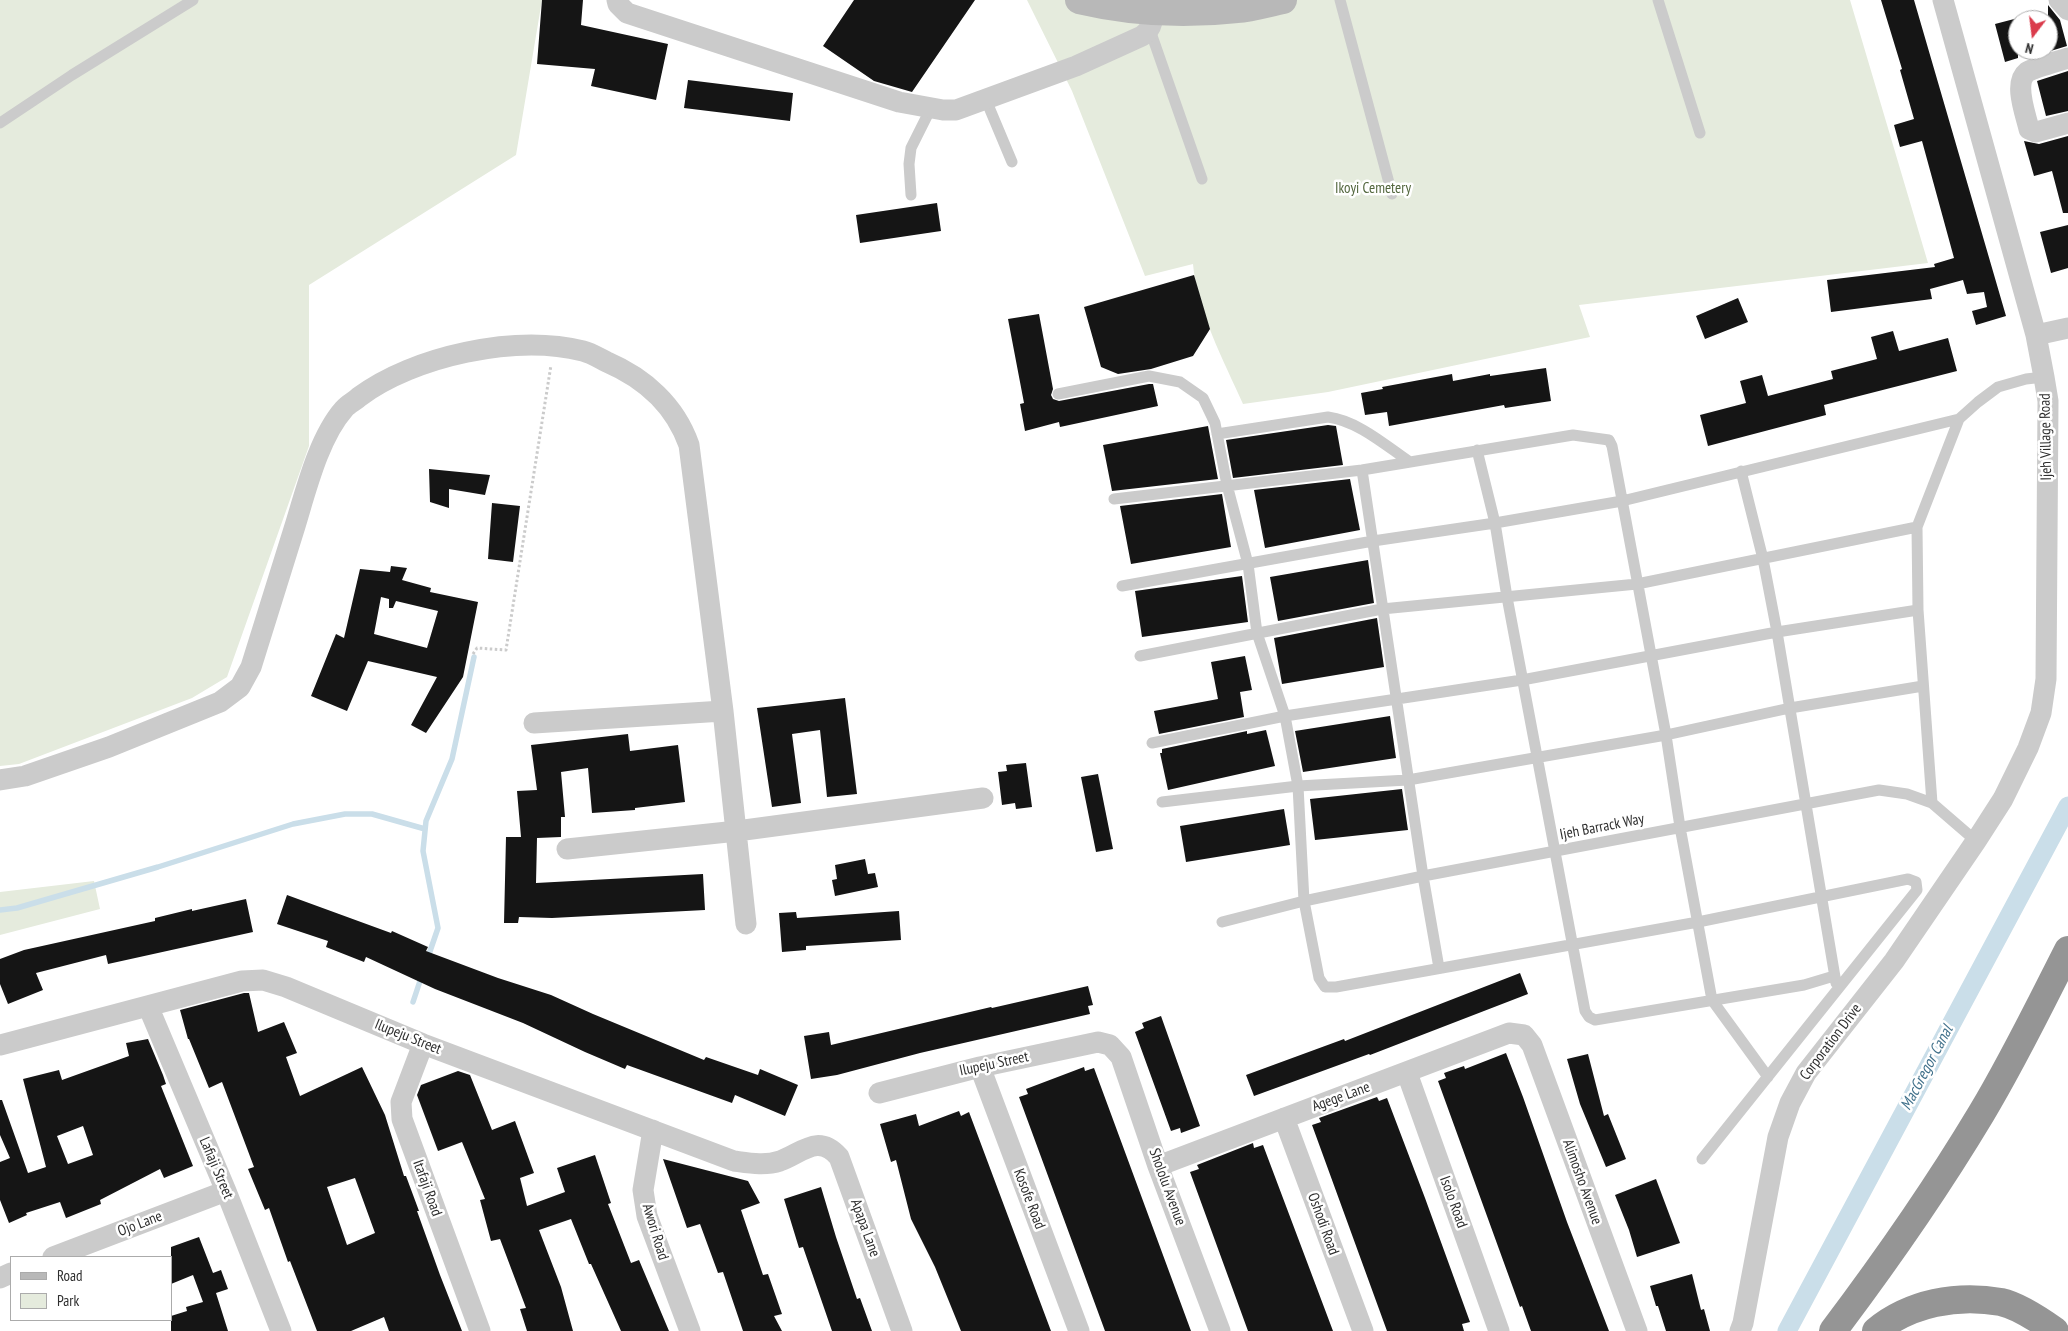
<!DOCTYPE html>
<html>
<head>
<meta charset="utf-8">
<style>
  body { margin:0 }
  #map { position:relative; width:2068px; height:1331px; overflow:hidden; background:#fff; font-family:"PT Sans Narrow",sans-serif }
  canvas { display:block }
  .legend { position:absolute; left:10px; top:1256px; width:162px; height:65px; box-sizing:border-box; background:#fff; border:1px solid #ababab; margin:0; padding:6px 9px; list-style:none; font-size:15px; color:#2e2e2e }
  .legend li { display:flex; align-items:center; gap:10px; height:25px }
  .legend b { width:25px; border:1px solid #ababab }
  .north { position:absolute; left:2008px; top:10px; width:50px; height:50px; box-sizing:border-box; background:#fff; border:1px solid #ababab; border-radius:50%; rotate:195deg; font-size:14px; font-weight:700; line-height:20px; text-align:center; color:#2e2e2e }
  .north::after { content:''; display:block; margin:auto; width:18px; height:22px; background:#da3c4c; clip-path:polygon(50% 0,100% 100%,50% 72%,0 100%) }
</style>
</head>
<body>
<div id="map">
<canvas width="2068" height="1331"></canvas>
<ul class="legend">
<li><b style="height:6px;background:#b8b8b8"></b>Road</li>
<li><b style="height:14px;background:#e5ebdd"></b>Park</li>
</ul>
<div class="north">N</div>
</div>
<script>
const g = document.querySelector('canvas').getContext('2d');
g.lineJoin = 'round';
function fillPath(path, color) { g.fillStyle = color; g.fill(path, 'evenodd'); }
function trace(path, color, width, dash) { g.strokeStyle = color; g.lineWidth = width; g.lineCap = dash ? 'butt' : 'round'; g.setLineDash(dash || []); g.stroke(path); }
function drawText(font, color, halo, rows, align = 'center') {
  g.font = font + ' "PT Sans Narrow",sans-serif'; g.lineWidth = 5; g.setLineDash([]); g.textBaseline = 'middle'; g.strokeStyle = halo; g.fillStyle = color; for (const [text, x, y, turn = 0] of rows) {
    g.save(); g.translate(x, y); g.rotate((+turn || 0) * Math.PI / 180); g.textAlign = isNaN(turn) ? turn : align; if (halo) g.strokeText(text, 0, 0); g.fillText(text, 0, 0); g.restore();
  }
}
const green = new Path2D(`
  M0,0h542l-26,155 -207,130v161l-82,231 -35,21 -173,66 -19,2z
  M1027,0h823l78,263 -349,42 11,32 -262,55 -85,12c-19,-43 -46,-93 -50,-140l-48,12 -73,-185z
  M94,881l6,28 -100,26v-43z`);
const stream = new Path2D(`
  M0,910l17,-2 141,-41 135,-43 52,-10h27l53,15
  M427,960l11,-32 -15,-77 3,-30 26,-62 22,-102
  M413,1002l9,-27`);
const canal = new Path2D(`
  M1787,1331l281,-525`);
const building = new Path2D(`
  M542,0h41l-2,25 87,19 -12,56 -65,-14 4,-17 -58,-5z
  M854,0h121l-63,92 -38,-11 -51,-35z
  M1881,0h33l92,316 -30,9 -4,-14 15,-4 -3,-15 -17,2 -4,-14 -33,9 2,10 -101,13 -4,-32 108,-13 -1,-3 20,-6 -32,-117 -22,6 -6,-22 20,-6 -14,-49 2,-1z
  M2048,5l12,15 7,26 -36,11 -2,-7h19z
  M2018,18v40l-13,4 -10,-38z
  M2068,71v40l-22,5 -9,-35z
  M688,80l105,13 -3,28 -106,-13z
  M2068,136v77h-5l-11,-42 -18,5 -10,-35 15,3z
  M937,203l4,28 -81,12 -4,-28z
  M2068,225v43l-17,5 -11,-41z
  M1194,275l16,54 -17,27 -42,13 -33,5 -17,-7 -17,-60z
  M1738,298l10,24 -43,17 -9,-23z
  M1039,314l14,75 -2,6 2,4 6,2 90,-17h4l5,22 -98,21 -1,-5 -34,9 -5,-27 4,-1 -16,-84z
  M1893,331l6,20 49,-13 9,33 -133,34 2,10 -118,31 -8,-31 46,-12 -6,-22 22,-6 6,21 65,-17 -2,-8 46,-12 -6,-22z
  M1546,368l5,33 -46,7 -1,-3 -115,21 -2,-14 -22,3 -4,-22 22,-4 -1,-2 70,-13 1,7 37,-7v2z
  M1328,425l8,1 7,39 -110,13 -7,-38z
  M1208,426l10,53 -106,12 -9,-46z
  M429,469l61,6 -5,20 -36,-6v19l-19,-6z
  M1350,479l10,51 -95,18 -11,-58z
  M1222,494l9,53 -100,17 -11,-58z
  M492,503l28,3 -7,56 -25,-3z
  M1368,560l6,43 -96,18 -8,-44z
  M391,566l16,2 -5,12 29,8 -1,4 48,10 -15,75 -37,56 -15,-8 26,-48 -69,-16 -21,50 -36,-15 25,-62 8,4 16,-69 30,3zM381,597l8,2v9h4l3,-7 42,10 -11,37 -53,-14z
  M1242,576l6,46 -106,15 -7,-46z
  M1377,618l7,49 -102,17 -8,-46z
  M1245,656l7,34 -12,2 4,25 -85,17 -5,-23 64,-12 -7,-37z
  M845,698l12,96 -30,3 -7,-67 -28,4 9,69 -29,4 -15,-99z
  M1390,716l6,42 -93,14 -8,-41z
  M1266,730l9,36 -107,24 -8,-37h2v-4l85,-18v3z
  M628,734l2,17 48,-6 7,57 -50,6v2l-43,3 -4,-45 -27,4 4,45h-4v20l-24,1 -1,45 167,-9 2,36 -153,8 -33,-1 -1,6h-14l2,-86h15l-4,-46 20,-1 -6,-45z
  M1026,763l6,44 -16,2 -1,-6 -13,2 -4,-33 9,-1 -1,-6z
  M1098,774l15,75 -17,3 -15,-75z
  M1402,789l6,41 -93,10 -5,-41z
  M1284,809l6,36 -104,17 -6,-36z
  M865,859l3,15 7,-1 3,14 -43,9 -3,-16 5,-1 -2,-14z
  M287,895l104,38 1,-2 36,16 -2,4 72,27 53,17 42,19 111,46 2,-3 52,18 2,-6 38,16 -13,31 -50,-21 -3,8 -105,-38 -2,4 -40,-17 -62,-29 -88,-34 -69,-32 -2,5 -38,-15 2,-6 -51,-17z
  M246,899l7,33 -145,32 -2,-9 -70,18 7,17 -35,14 -8,-20v-25l24,-9 131,-29v-3l37,-9v2z
  M899,911l2,29 -95,6v4l-24,2 -3,-39 17,-1 1,6z
  M1520,973l8,21 -158,61 -1,-1 -115,42 -8,-21 98,-36 1,2z
  M1088,986l5,19 -5,1 2,8 -170,39 -83,22 -26,4 -7,-43 25,-4 2,13 160,-38 1,1z
  M244,993h5l9,39 26,-10 13,31 -11,4 14,39 62,-29 23,48 19,61h2l13,35h-2l23,64 22,56h-73l-5,-14 -33,14h-34l-27,-70 -2,1 -19,-54 -4,2 -17,-41 6,-2 -32,-85 -13,6 -20,-49h-1l-8,-29zM355,1178l20,55 -28,12 -20,-58z
  M1161,1016l39,110 -19,7 -1,-5 -9,3 -36,-99 9,-4 -2,-5z
  M148,1039l15,36 3,9 -5,2 32,80 -29,12 -4,-9 -60,31 1,4 -35,14 -6,-16 -34,11 1,2 -18,8 -9,-23v-38l10,-4 -10,-23v-35h2l26,73 18,-6 -23,-88 36,-9 3,10 67,-24 -3,-13zM83,1126l10,29 -25,9 -11,-28z
  M1506,1053l17,44 44,125 42,109h-78l-9,-25 -2,1 -82,-226 8,-3 -2,-5 20,-7 1,3z
  M1588,1054l16,62 4,-2 18,45 -20,8 -26,-63 -13,-45z
  M1084,1067l1,4 9,-3 97,263h-86l-86,-234 9,-3 -2,-5z
  M458,1071l12,4 22,55 23,-9 19,52 -14,5 7,28 38,-14 -8,-24 38,-13 16,48 -3,1 23,59 8,-3 30,71h-48l-30,-67h-2l-18,-45 -32,11 22,57 12,44h-46l-7,-22 6,-1 -26,-69 -9,2 -11,-41 5,-1 -23,-57 -24,9 -21,-56 4,-10z
  M1377,1097l2,4 8,-3 38,100 45,124 -8,2 2,7h-77l-75,-206 9,-3 -2,-4z
  M959,1111l2,5 8,-4 82,219h-90l-26,-64 -24,-48 -15,-59 -5,2 -11,-38 36,-10 3,12z
  M1253,1143l1,5 9,-3 70,186h-85l-58,-159 9,-3 -2,-4z
  M663,1159l85,22 12,22 -19,7 22,65 5,-1 14,40 -8,2 8,15h-39l-20,-59 -5,1 -18,-49 -13,4z
  M1656,1179l24,64 -43,14 -8,-27 -14,-35z
  M821,1187l15,50 21,62 3,-1 12,33h-40l-29,-84 -4,1 -15,-49z
  M199,1237l14,36 8,-3 7,19 -12,4 12,38h-57v-15l16,-5 -1,-4 17,-5 -10,-27 -22,9v-37z
  M1692,1274l9,36 3,-1 6,22h-44l-8,-25h-2l-6,-20z`);
const path = new Path2D(`
  M473,654l4,-6 29,2 45,-285`);
const service = new Path2D(`
  M1340,0l52,194
  M1658,0l42,133
  M1150,30l52,149
  M986,100l26,62
  M0,123l72,-48 121,-75
  M911,195l-2,-31 2,-16 20,-40
  M1058,394l91,-18 31,6 23,16 12,25 12,62 21,79 9,69 28,83 13,70 6,115 15,77 6,9h11l362,-65 210,-43 8,3 1,8 -215,269
  M1217,434l111,-17c30,4 57,28 82,45
  M1477,450l18,73 12,74 78,414 4,6 6,3 209,-35 30,-9
  M1362,470l61,406 16,92
  M1741,471l22,88 14,73 59,351
  M1114,499l248,-29 211,-35 36,5 3,6 54,289 14,92 32,173 56,77
  M1122,586l251,-45 122,-18 127,-22 337,-82
  M1140,656l242,-47 255,-25 280,-57
  M1152,743l133,-27 237,-36 255,-48 141,-22
  M1162,802l136,-16 110,-6 258,-45 124,-27 133,-22
  M1932,803l-14,-193 -1,-83 42,-108 19,-17 20,-15 28,-8 18,-2
  M1222,922l82,-21 119,-25 456,-86 28,4 25,9 44,38`);
const minor = new Path2D(`
  M617,0l1,4 9,9 272,89 44,8h13l120,-44 66,-30c14,-10 10,-20 9,-36
  M2059,0l9,10
  M2068,58c-9,3 -35,10 -41,14 -14,11 -1,43 2,57l7,3 32,-9
  M2036,335l32,-7
  M534,723l189,-12
  M0,780l25,-4 84,-29 111,-45 20,-15 11,-20c15,-47 29,-94 44,-141 11,-36 24,-89 49,-117 4,-5 11,-8 15,-12 55,-41 156,-63 224,-46 8,2 16,7 24,11 37,16 68,43 82,83l34,266 23,213
  M567,849l170,-18 246,-33
  M148,1006l78,185 55,140
  M423,1044l-22,58 1,17 78,212
  M0,1045l242,-64 21,-1 23,7 137,57 311,117c15,2 31,5 46,0 22,-8 38,-28 59,-4l63,174
  M980,1067l99,264
  M1407,1073l92,258
  M879,1093l101,-26 118,-25 12,3 11,12 37,109 62,165
  M1284,1118l79,213
  M653,1130l-10,60 4,26 43,115
  M1158,1166l351,-133 15,2 8,10 105,286
  M53,1257l173,-66
  M0,1278l11,-5
  M1740,1331l3,-8 35,-186 12,-34 16,-30 88,-112 82,-120 27,-42 25,-51 13,-35 5,-34 2,-278 -4,-24 -8,-42 -93,-335`);
const secondary = new Path2D(`
  M1079,0c51,12 105,15 158,9 15,-1 31,-6 46,-9`);
const motorway = new Path2D(`
  M1833,1331c52,-69 103,-142 148,-217 32,-53 59,-109 87,-164
  M1876,1331c34,-28 81,-37 125,-29 18,4 40,19 54,29`);
const parkNames = [
  ["Ikoyi Cemetery",1373,189]
];
const streetNames = [
  ["Ijeh Village Road",2046,437,-91],
  ["Ijeh Barrack Way",1602,827,-11],
  ["Ilupeju Street",408,1037,22],
  ["Corporation Drive",1831,1042,-53],
  ["Ilupeju Street",994,1064,-12],
  ["Agege Lane",1341,1097,-20],
  ["Lafiaji Street",216,1168,67],
  ["Alimosho Avenue",1582,1182,70],
  ["Shololu Avenue",1167,1187,70],
  ["Itafaji Road",427,1188,70],
  ["Kosofe Road",1029,1199,69],
  ["Isolo Road",1453,1202,70],
  ["Ojo Lane",140,1224,-21],
  ["Oshodi Road",1323,1224,70],
  ["Apapa Lane",865,1228,70],
  ["Awori Road",655,1232,73]
];
const waterNames = [
  ["MacGregor Canal",1927,1068,-62]
];
fillPath(green, '#e5ebdd');
trace(stream, '#cadee9', 5.5);
trace(canal, '#cadee9', 19);
fillPath(building, '#151515');
trace(path, '#cbcbcb', 3, [2.5, 2.5]);
trace(service, '#cbcbcb', 11);
trace(minor, '#cbcbcb', 21);
trace(secondary, '#b8b8b8', 28);
trace(motorway, '#959595', 28);
drawText('15px', '#53673e', '#fff', parkNames);
drawText('15px', '#2e2e2e', '#fff', streetNames);
drawText('italic 16px', '#41718b', '#fff', waterNames);
</script>
</body>
</html>
